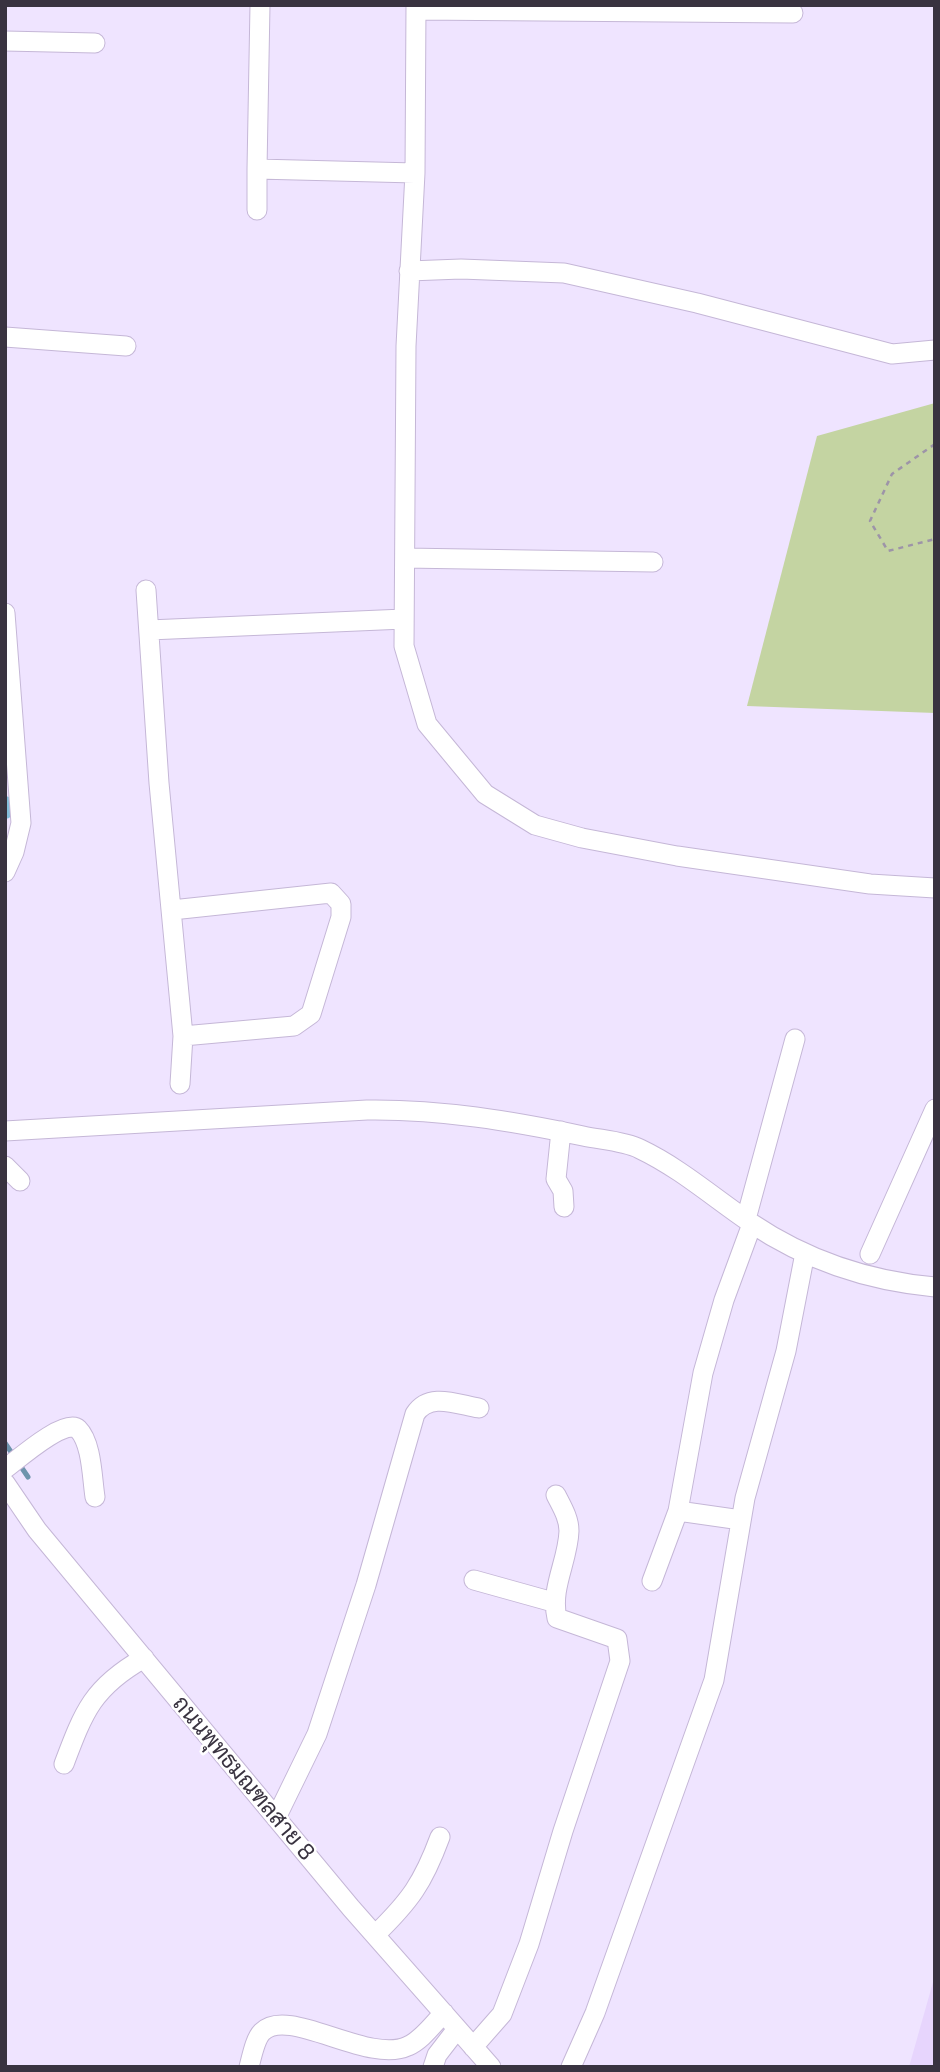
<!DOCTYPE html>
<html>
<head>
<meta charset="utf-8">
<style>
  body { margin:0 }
  #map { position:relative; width:940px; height:2072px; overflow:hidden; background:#efe4ff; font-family:"Exo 2",sans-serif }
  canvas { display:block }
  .frame { position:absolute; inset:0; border:7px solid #393340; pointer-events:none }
</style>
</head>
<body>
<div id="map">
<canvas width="940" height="2072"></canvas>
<div class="frame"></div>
</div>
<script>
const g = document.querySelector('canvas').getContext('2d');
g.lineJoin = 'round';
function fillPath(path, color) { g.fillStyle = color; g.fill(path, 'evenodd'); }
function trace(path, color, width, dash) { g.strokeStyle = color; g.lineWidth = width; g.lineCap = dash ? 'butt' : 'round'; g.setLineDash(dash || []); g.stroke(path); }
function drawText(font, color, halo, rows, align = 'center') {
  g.font = font + ' "Exo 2",Sarabun,sans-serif'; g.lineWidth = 5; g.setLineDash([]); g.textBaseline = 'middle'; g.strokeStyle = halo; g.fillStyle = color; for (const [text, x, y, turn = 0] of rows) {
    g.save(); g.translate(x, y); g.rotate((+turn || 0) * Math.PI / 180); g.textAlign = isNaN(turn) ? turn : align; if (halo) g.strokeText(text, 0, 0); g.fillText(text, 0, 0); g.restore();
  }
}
const built = new Path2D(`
  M935,1975v92h-26z`);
const green = new Path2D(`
  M935,403v310l-188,-7 70,-270z`);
const stream = new Path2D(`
  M5,1443l23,34`);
const canal = new Path2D(`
  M5,805v5`);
const path = new Path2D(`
  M935,444l-43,30 -22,47 18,30 47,-12`);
const minor = new Path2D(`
  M260,5l-3,164 158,4
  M416,5l-1,168 -9,173 -2,300 23,78 58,70 50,31 47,13 95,18 193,28 65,4
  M416,10l377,3
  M5,41l90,2
  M257,169v41
  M409,271l52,-2 103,4 133,30 195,51 43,-4
  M5,337l121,9
  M405,558l248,4
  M146,590l13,193 24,253 -3,48
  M5,613l16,210 -7,29 -9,20
  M149,630l255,-11
  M172,910l159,-17 10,11v13l-30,97 -17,12 -111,10
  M5,1131l362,-21c73,-1 145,11 216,26 18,4 41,5 57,13 40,19 74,49 111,74 55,37 118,58 184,64
  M561,1131l-5,48 7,12 1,16
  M5,1166l15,15
  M746,1219l49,-180
  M870,1254l65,-145
  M5,1469c12,-9 61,-52 73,-40 14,14 14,49 17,68
  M5,1483l32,47 314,378 140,159
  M678,1511l63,9
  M474,1580l79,22
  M652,1581l26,-70 25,-138 21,-73 28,-76
  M64,1764c20,-53 29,-77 80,-106
  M276,1818l41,-84 49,-149 49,-171c14,-22 41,-10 64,-6
  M375,1935c35,-34 48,-52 65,-98
  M473,2047l29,-33 27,-70 34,-113 57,-170 -3,-22 -60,-21c-7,-30 11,-57 12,-87 0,-13 -7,-24 -13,-36
  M249,2067c3,-11 6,-28 13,-35 26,-27 106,33 146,14 14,-6 25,-22 36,-33
  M433,2067l4,-12 20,-26
  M571,2067l24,-54 119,-333 31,-182 41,-147 19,-98`);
const streetNames = [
  ["ถนนพุทธมณฑลสาย 8",244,1778,50]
];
fillPath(built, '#e7d5fd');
fillPath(green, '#c4d4a2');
trace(stream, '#6e94ad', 5);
trace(canal, '#84bedc', 18);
trace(minor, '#c5b7d7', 21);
trace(path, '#9d94a8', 2.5, [5, 5]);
trace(minor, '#fff', 19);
drawText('23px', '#393340', '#fff', streetNames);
</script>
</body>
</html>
